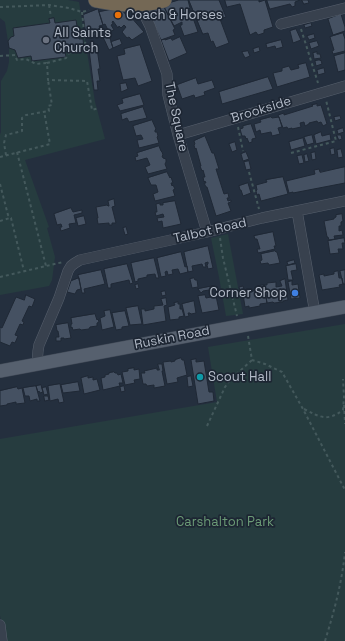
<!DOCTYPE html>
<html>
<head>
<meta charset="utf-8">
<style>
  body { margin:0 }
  canvas { display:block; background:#242f3e }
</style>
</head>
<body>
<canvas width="345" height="641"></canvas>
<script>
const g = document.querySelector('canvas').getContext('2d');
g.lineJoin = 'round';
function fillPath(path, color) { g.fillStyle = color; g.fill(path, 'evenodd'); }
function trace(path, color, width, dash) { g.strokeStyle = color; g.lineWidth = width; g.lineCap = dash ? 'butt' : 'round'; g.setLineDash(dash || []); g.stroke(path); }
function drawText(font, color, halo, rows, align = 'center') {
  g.font = font + ' "Space Grotesk",sans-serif'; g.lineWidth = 3.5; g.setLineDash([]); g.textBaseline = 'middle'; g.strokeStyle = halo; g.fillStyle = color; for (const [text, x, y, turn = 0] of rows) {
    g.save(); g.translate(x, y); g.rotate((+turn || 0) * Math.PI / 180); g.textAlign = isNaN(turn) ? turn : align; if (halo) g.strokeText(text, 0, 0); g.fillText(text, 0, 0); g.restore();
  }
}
const green = new Path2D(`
  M0,0h68l11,2 16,100 10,37 -80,21 24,67 -2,1 8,29 -3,23 -3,6 -49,9v-160l1,-3v-51l6,-10 2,-9v-14l-4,-26 -5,-4z
  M228,234l15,80 -17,2 -7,-39 -8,-39z
  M345,324v317h-341l-4,-26v-176l217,-37 -9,-55z`);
const building = new Path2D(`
  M179,0h9l2,8 -1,1 2,6h1l6,17 -14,4 -4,-11h2v-3l-8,4 -11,-21z
  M189,0h30l7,17 -6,2 9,24 -13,5 -3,-7 -2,1 -3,-9 -5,1z
  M225,0h34v2l6,-2 8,27 -9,3v3l-6,2 -2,-3 -6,3 -10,-31 -13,3z
  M267,0h33l-5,2v4l-3,1 -2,-3 -20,5z
  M302,0h6l1,3 -5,1z
  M163,5l12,24 -2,1 2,5 -14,5 -13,-29z
  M120,8l8,9 2,-1 14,16 -12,8 -3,-3 -2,1 -5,-6 4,-5 -2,-2 -3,3 -2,-2 -1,2 -5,-7 -1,1 1,2 -2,1 3,5 -5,2 -4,-8 -2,1 -4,-13z
  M98,9l5,16 -4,1 3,7h-6v1l-1,1v2l-5,1v-2h-2v-2l-2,1 -3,-20z
  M341,14l4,13v4l-12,4 -5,-16z
  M54,18l1,5 21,-3 3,19h4l1,9 -19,4 1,5 -34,4 -1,-5 -13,2 -3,-8 -6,-2 -1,-7 3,-4 3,-1 -1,-8 37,-5 -1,-4z
  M311,23l1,3 -7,2 -1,-3z
  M296,29l5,11 -8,3 -3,-12z
  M343,33l2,6v12l-12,3 -1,-3 2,-1 -4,-13z
  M314,34l1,4 -6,2 -2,-4z
  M109,35l4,13 -4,2 -6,-13z
  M180,37l7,16 -18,8 -8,-21 4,-1v1l6,-2 1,2z
  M120,39l2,5 -9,4 -2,-6z
  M281,40l2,7 -7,2 -1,-3 -8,2 -1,-4z
  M317,41l2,5 -8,3 -2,-6z
  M140,45l12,36 -14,5 -3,-8 -12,2 -6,-24 8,-2 -1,-5z
  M259,47l1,4 -6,2 -1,-4z
  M97,48l3,21h-2l2,12h-3l1,9h-4l-5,-41z
  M248,51l2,5 -5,2 -3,-6z
  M317,52v2h3l1,4 -7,1 -1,-6z
  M345,53v17l-7,2 -4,-16z
  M320,60v1l1,-1 1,4 -6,2 -1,-5z
  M306,63l4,14 -33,10 -4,-14 9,-2v-3l7,-2 2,4 8,-2 -1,-3z
  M324,68l1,5 -7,2 -1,-5z
  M268,77l5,12 -51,15 -3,-12z
  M196,78l2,6 14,-4 3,8 -11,4 1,3 -10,3 -1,-3 -12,4 -5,-14z
  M126,83l2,6 -7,3 -1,-8z
  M140,94l4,11 -24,6 -3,-6 6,-2 -1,-4z
  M317,104v2l4,-1 6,19 -4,2 -2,-4 -3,1 -1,-2 -8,2v1l-4,2 -1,-4 -4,1 1,4 -9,2v-1l-4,1 -1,-2 -4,1 -5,-13 6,-2v2l29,-9 -1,-1z
  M143,107l4,11 -18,4 -2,-4 -5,2 -1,-6z
  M340,116l1,3 -6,2 -1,-4z
  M271,117l1,1 7,-1 3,10 -4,1 2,6 -8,2 -1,-4 -10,2 -1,-4 -4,2 -2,-8 7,-2 -1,-2z
  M152,120l4,9 -1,1v2h2l1,4 -1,1 2,6 -20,5 -2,-8 6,-1 -2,-4 -5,1 -3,-10z
  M251,124l5,14 -4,1v3l-3,1 -2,-5 -1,1 -1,-3h-3l-2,-7 3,-1v-2z
  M343,128l1,4 -6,2 -1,-4z
  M321,132l1,4 8,-2 1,6 -15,4 -2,-9z
  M312,135l2,8 -7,2 -3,-8z
  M337,135h4l1,4 -3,1z
  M205,136l7,17h2l5,16h-3l8,25 4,-1 1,5h-2l1,3 3,-1v2l-3,1 3,8 -15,5 -9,-29h-1l-2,-4h2l-1,-2 -1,1 -1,-5h2l-2,-7 -1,1 -2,-5h1l-5,-18 -1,1 -1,-4 1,-1 -1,-3z
  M303,138l2,8 -14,4 -2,-8z
  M235,142l2,8 -5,2 -3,-8z
  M159,146l2,5 1,1 1,3 -1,1 1,2 3,1v3l-1,2 2,5 -19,5 -3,-7 5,-2 -3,-7 -11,3 -1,-4 3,-1 -1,-3z
  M334,148l1,6 -4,1 -1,-6z
  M341,149l2,8 -5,1 -1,-8z
  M246,152l3,7 -6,2 -2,-7z
  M315,152l1,7 -4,1 -1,-7z
  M307,154l2,7 -4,1 -1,-7z
  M302,155l2,8 -5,1 -2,-8z
  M249,161l2,8 -5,1 -2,-8z
  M345,167v16l-52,10v-1l-4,1 -3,-12 29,-7 -1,-4 5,-1 1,3z
  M167,172l3,6 1,-1 2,6h-2l1,3 1,-1 2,4 -2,1 2,6 -20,5 -2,-7 5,-2 -2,-7h-5l-3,-7z
  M283,177l5,17 -27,7 -2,-7 -2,1 -1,-4 1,-1 -1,-5 11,-3 -1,-2z
  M248,183l3,10 -8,3 -2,-6h-1l-1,-4z
  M114,199l1,7 -3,1 4,16h-4v2h-3v-2l-11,1 -1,-6h1l-2,-11 11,-2 1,1h1l-1,-5z
  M175,201l6,23 -18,4 -1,-7 -4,1 -1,-4 7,-1 -1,-3 -7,2 -1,-4h2l-1,-8 4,-1v2h3v-2z
  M71,208l2,4 9,-2v3l-8,2 2,8 -7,1 1,4 -9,3 -1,-4h2l-1,-3 -4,1 -3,-11z
  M342,214l1,7 -2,1v4h-2v5l3,-1 1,5 -9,1 1,3 -6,1 -1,-3h-1l-3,-16 10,-2v-1l2,-1v-2z
  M84,216l2,8 -8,2 -2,-8z
  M126,227l2,7 -3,1 -2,-7z
  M273,232l3,14h-2l1,3 -17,4 -1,-4h3l-3,-10h-2l-1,-3z
  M344,238l1,5h-3l1,6h-5l1,4 -9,1 -2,-13z
  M208,246l5,22 -5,1 -1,-4 1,-1v-2l-3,1 1,4h-3l-1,-3 -10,2 1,5 -5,1 -4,-20z
  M275,251l1,1h1l3,11 -11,2 -1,-2 -7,1 -1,-3 2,-1 -1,-6z
  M181,252l4,15 2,-1 1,6 -8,2 -2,-5 -6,1 1,4 -5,1 -1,-4 -2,1 1,4 -5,1 -4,-19z
  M154,258l5,20h-3l-1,-4 -8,1v2l-9,2v2l-3,1 -4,-19z
  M294,260l1,3 -7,2 -1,-3z
  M127,264l6,19 -3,1 -1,-4 -18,4v4h-3l-4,-19z
  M296,264l1,6 -6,1 2,9h-5l-2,-14z
  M101,270l4,14 -21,5 1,4h-3l-4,-18z
  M345,270v14h-2l-3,-13z
  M338,271l1,7h3l1,6 -4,1 1,2 -18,3 -3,-15 5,-1v2l10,-2v-2z
  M79,278l2,11 -4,1 -2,4 -8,-2 4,-11z
  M194,278l1,2h2l1,7 -6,1 -2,-9z
  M285,279l3,21 -5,1v1l-9,1 -1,-1 -6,1 -3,-18h3v-2l9,-1v5l6,-1 -2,-5z
  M292,281v4l6,-1 2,14 -9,1 -3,-17z
  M138,284l1,4 -3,1 -1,-4z
  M264,285l3,18 -7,1v2l-11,2v-2l-4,1 -2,-13h-2l-2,-7 4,-1 1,4 3,-1 1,3 11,-2 -1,-4z
  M213,286l-1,5 -3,-1 -6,1 -2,2 -3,-4z
  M165,291l1,4 -4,1 -1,-4z
  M26,295l9,4 -3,8 -3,-1 -7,15 2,1 -1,3 -3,-1 -5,11 3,1 -3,7 -3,-1 -2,4 -10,-4v-15l2,1 14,-31 8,3z
  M205,295l1,3 10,-2 3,14 -17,3 -4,-17z
  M166,298l1,7 -3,1 2,15 -23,4 -2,-16h4v2l9,-2v-3l9,-1 -2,-6z
  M194,301l2,12 -5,1 -1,-1h-2l1,3 -4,1 -3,-13z
  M178,302v2h2v5h2l2,7 -5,1v2l-9,1 -2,-13 7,-2 -1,-2z
  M138,306l4,18 -12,1 -4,-17z
  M110,310l4,17 -12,3 -2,-12 5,-2 -1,-5z
  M125,311l4,15 -7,1v2l-6,1 -4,-17z
  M95,314l2,6 1,-1 1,3 -2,1v3l-7,1 -1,2 -8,1 -1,-1 -7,1 -1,-3 -1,1v-4h1l-1,-6z
  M68,323l3,15 -7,1v-1h-3v3h-5v-4h3l-1,-6h-1l-1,-6z
  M181,358l1,2h2l3,15 -10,3 1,4 -11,2 -4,-22 8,-1v1l4,-1v-1z
  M196,359v3l8,-1 5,31h4l1,9 -16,3 -7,-44z
  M158,364h4l1,7h-1l3,15 -11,2v-3l-7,1 -1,-2h-3l-2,-11h4l-1,-2 13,-3v2h2z
  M134,368v2l5,-1 1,10 -6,1 1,3 -10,2 -3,-13 6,-1v-2z
  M114,372l1,1h2l1,2 3,-1 2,9h-4l1,3 -17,4 -2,-12 4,-1v-2l4,-1v-1z
  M88,376v2l5,-1v3l4,-1 3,11 -16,4 -3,-16z
  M191,376l2,10 -5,1 -1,-10z
  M78,382l2,9 -17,2 -2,-8z
  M60,384l4,18 -5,1 -1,-4 -8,2 -2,-15z
  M41,385l2,7 -3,1 -1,-2 -1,1 -2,-6z
  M36,386l4,15h-3v-2l-7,2 -1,-5h-4l-2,-8z
  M124,386l1,5 -4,1 -1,-5z
  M17,387l1,2 4,-1 3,15 -9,1v-2l-9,2v1l-7,1v-15z
  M46,387l2,7 -4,1 -2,-7z
  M44,396h4l1,4 -4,1z`);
const path = new Path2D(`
  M49,5l2,12
  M0,7l49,-2 20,3 13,4 7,-2
  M82,12l4,38 -17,3 -3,5 -19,5 1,17 39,1 5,29 7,-2
  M301,29l17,54
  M0,56l15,-1 2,5 9,-1 10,5 11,-1
  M238,127l5,24
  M17,152l29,114
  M291,153l45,-12 -10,-41
  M6,155l-2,-12 2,-8 16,-4v-13l4,-3 23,-4 -1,-5 4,-1 -4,-25
  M0,157l50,-13 -6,-33
  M249,172l10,37
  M0,184l8,31 3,3 13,53
  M0,221l10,-3
  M220,238l3,20 14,58
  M0,277l63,-15
  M248,336l4,24 13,4 17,8 21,37 42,81
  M344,405l1,19
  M304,409c16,8 23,13 39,1l1,-13 -1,-18
  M207,426l18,-39 6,-8 21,-19
  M325,641c9,-29 17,-59 20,-89`);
const minor = new Path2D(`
  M142,4l3,12 5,10 17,48 1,21 10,40 29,97
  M281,24l64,-16
  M178,135l167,-49
  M297,211l18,102
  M37,364l1,-13 1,-6 20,-47 9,-27 3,-5 4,-3 5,-3 127,-28 55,-14 83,-17
  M0,625l2,16`);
const major = new Path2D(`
  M0,371l240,-45 105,-19`);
const highway = new Path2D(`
  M96,0c23,5 46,6 68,0`);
const markers = [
  [118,15,4,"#e8710a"],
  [46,40,4,"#6b7280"],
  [295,293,4,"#3f7fe0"],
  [200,377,4,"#0f9aa8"]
];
const poiNames = [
  ["Coach & Horses",126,15],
  ["All Saints",54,33],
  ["Church",54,48],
  ["Corner Shop",287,293,"right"],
  ["Scout Hall",208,377]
];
const streetNames = [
  ["Brookside",261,110,-17],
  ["The Square",176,117,78],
  ["Talbot Road",210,231,-13],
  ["Ruskin Road",172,338,-11]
];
const parkNames = [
  ["Carshalton Park",225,522]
];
fillPath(green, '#263c3f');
fillPath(building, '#455162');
trace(building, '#1f2835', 1);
trace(minor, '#565f6c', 11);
trace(major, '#414a57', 14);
trace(highway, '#434c59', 16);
trace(path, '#44595c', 2, [3, 3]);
trace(minor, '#38414e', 10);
trace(major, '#56606e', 13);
trace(highway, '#746855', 15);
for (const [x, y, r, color] of markers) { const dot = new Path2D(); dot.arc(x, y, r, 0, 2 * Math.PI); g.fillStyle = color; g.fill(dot); trace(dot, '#1d2633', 1.5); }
drawText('13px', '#b4bcc9', '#1d2633', poiNames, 'left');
drawText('13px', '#b4bcc9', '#1d2633', streetNames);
drawText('13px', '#6b9a76', '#1d2633', parkNames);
</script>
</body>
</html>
